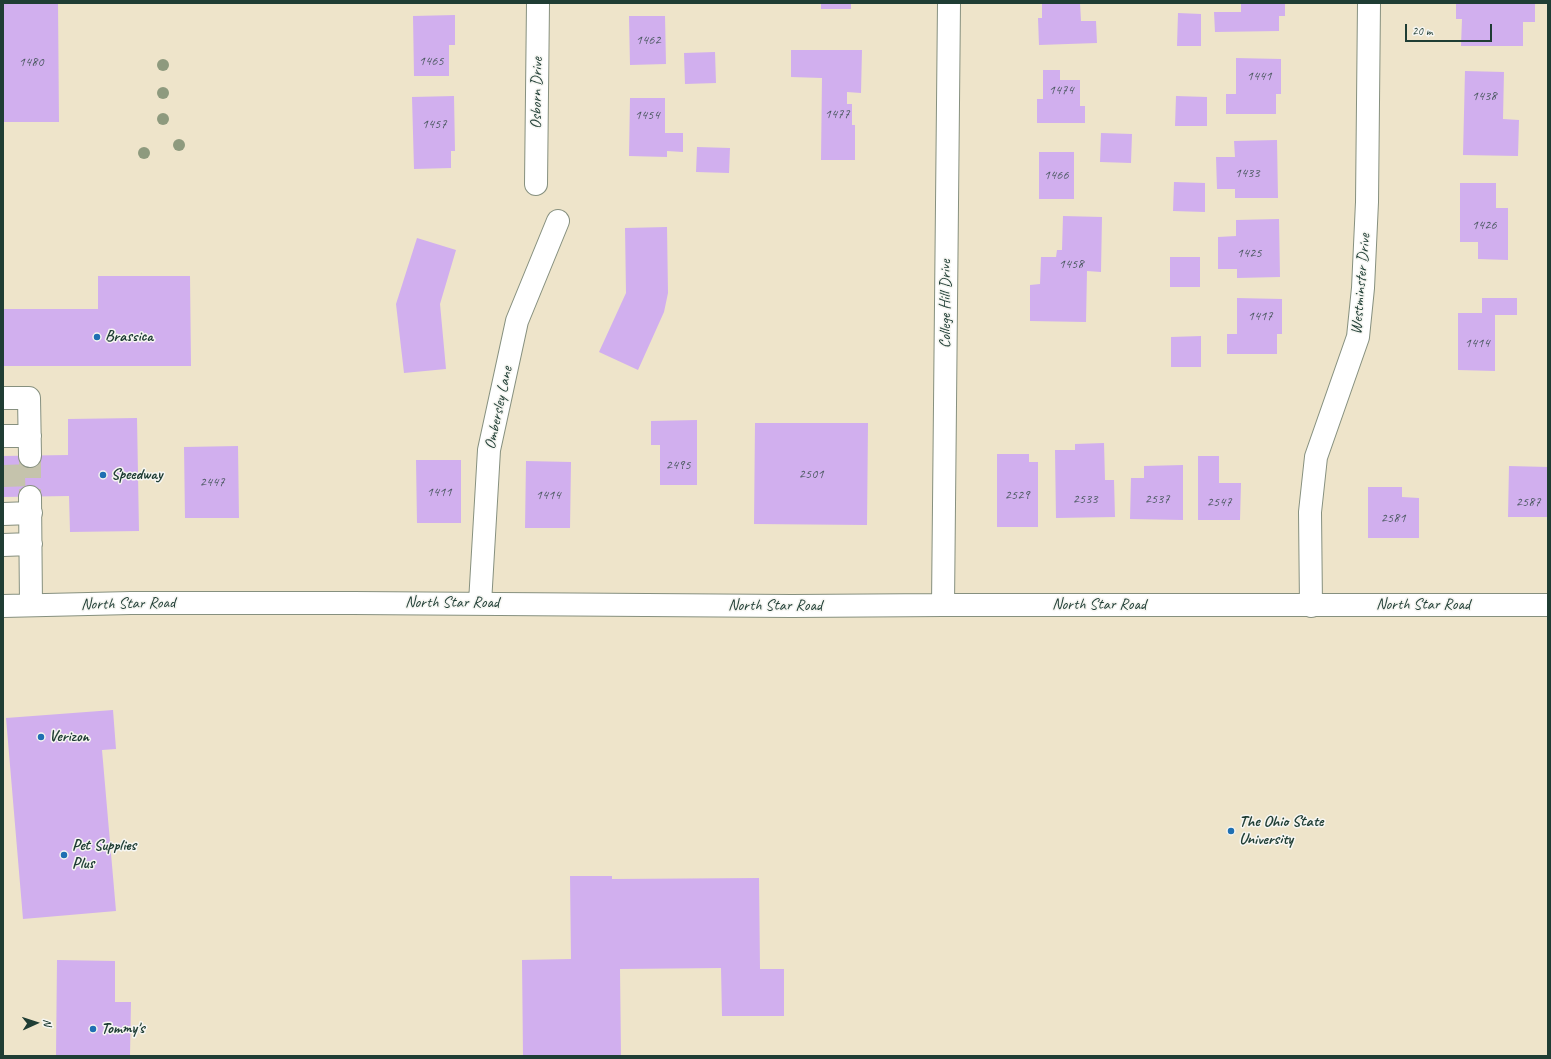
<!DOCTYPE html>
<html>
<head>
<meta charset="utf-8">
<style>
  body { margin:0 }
  #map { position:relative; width:1551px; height:1059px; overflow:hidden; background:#eee4ca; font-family:Caveat,sans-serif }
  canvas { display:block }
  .frame { position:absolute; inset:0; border:4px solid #1f3d34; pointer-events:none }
  .north { position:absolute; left:16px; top:1003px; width:40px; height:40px; -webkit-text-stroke:3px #f6f6f2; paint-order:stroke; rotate:87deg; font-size:11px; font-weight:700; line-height:16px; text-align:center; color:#1f3d34 }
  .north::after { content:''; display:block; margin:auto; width:14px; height:18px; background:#1f3d34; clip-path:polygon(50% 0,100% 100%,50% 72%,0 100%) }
  .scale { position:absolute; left:1405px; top:24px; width:87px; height:18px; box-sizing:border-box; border:2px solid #1f3d34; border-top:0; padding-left:5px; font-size:12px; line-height:14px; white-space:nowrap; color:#1f3d34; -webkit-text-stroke:3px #f6f6f2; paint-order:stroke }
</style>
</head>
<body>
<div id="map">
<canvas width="1551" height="1059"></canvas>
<div class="frame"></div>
<div class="north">N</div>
<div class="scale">20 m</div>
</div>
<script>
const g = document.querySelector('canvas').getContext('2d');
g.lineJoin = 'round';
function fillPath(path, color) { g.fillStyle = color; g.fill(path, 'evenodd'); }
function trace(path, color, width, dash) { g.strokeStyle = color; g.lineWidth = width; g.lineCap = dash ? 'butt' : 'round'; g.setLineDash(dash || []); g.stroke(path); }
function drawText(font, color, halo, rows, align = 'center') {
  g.font = font + ' Caveat,sans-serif'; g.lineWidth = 3; g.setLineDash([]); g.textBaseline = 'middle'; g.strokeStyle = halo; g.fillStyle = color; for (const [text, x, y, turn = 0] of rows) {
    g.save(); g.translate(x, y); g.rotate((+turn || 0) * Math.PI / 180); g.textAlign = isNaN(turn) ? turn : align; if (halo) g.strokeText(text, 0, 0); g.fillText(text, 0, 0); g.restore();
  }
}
const building = new Path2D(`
  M3,3h55l1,119h-56z
  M821,3h30v6h-30z
  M1042,3h38l1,18h15l1,22 -58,2 -1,-27h4z
  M1241,3h44v13h-6v15l-64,1 -1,-20h27z
  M1456,3h79v19h-12v24h-62l1,-27h-6z
  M1178,13l23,1v32h-24z
  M455,15v30h-6v31h-35l-1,-60z
  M629,16h36l1,48 -36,1z
  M791,50h71l-1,43 -14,-1v12h5v21h3v35h-34l1,-82 -31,-1z
  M715,52l1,31 -31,1 -1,-31z
  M1236,58l45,1v35h-5v20h-50v-20h10z
  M1043,70h17v10h20v26h5v17h-48v-24h6z
  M1465,71l39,1 -1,47 16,1 -1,36 -55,-1z
  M454,96l1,55h-4v17l-37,1 -2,-72z
  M1176,96l31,1v29h-32z
  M630,98h35v35h18v19l-16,-1v6l-38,-1z
  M1101,133l31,1 -1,29 -31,-1z
  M1277,140l1,58h-43v-9h-18l-1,-32h19l-1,-16z
  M697,147l33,1 -1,25 -33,-1z
  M1039,152h35v47h-35z
  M1174,182l31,1v29l-32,-1z
  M1460,183h36v25h12v52l-30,-1v-17h-18z
  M1063,216l39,1 -1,55 -14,-1 -1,51 -56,-1v-36l10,-1 1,-27h15l1,-7h5z
  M1279,219l1,58 -43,1v-9h-19v-32l18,-1v-16z
  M667,227l1,66 -4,19 -26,58 -39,-18 27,-59 -1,-65z
  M417,238l39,12 -16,54 6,65 -42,4 -8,-69z
  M1170,257h30v30h-30z
  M98,276h92l1,90h-188v-57h95z
  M1237,298l45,1v35h-5v20h-50v-20h10z
  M1482,298h35v17h-22v56l-37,-1v-57h24z
  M1201,336v31h-30v-30z
  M137,418l2,113 -69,1 -1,-36 -66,1v-41l65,-1v-36z
  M697,420v65h-37v-40h-9v-24z
  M755,423h113l-1,102 -113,-1z
  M1104,443l1,37h9l1,37 -59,1 -1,-68h20v-6z
  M238,446l1,72h-54l-1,-71z
  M997,454h32v8h9v65h-41z
  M1198,456h21v27h22l-1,37h-42z
  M416,460h45v63h-44z
  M526,461l45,1 -1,66h-45z
  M1183,465v55l-53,-1 1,-41h13v-12z
  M1509,466l39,1v50h-40z
  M1368,487h34v10l17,1v40h-51z
  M113,710l3,39 -14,1 14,161 -93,8 -17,-201z
  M570,876h42v3l147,-1 1,91h24v47h-62l-1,-48 -101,1 1,87h-98l-1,-96 49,-1z
  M57,960l58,1v41h16l-1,54h-74z`);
const minorTunnel = new Path2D(`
  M30,456v41
  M3,476l27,-1`);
const minor = new Path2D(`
  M536,184l2,-181
  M3,398h26l1,58
  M3,436h27
  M30,497l1,108
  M3,514l28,-1
  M3,545l28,-1
  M480,603l9,-153 28,-129 41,-100
  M943,605l6,-602
  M3,606l128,-3h222l439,3 151,-1h605
  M1311,606l-1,-94 6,-55 42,-120 5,-49 4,-86 2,-199`);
const trees = [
  [163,65],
  [163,93],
  [163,119],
  [179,145],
  [144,153]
];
const markers = [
  [97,337,4,"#1f6fb2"],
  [103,475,4,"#1f6fb2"],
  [41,737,4,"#1f6fb2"],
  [1231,831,4,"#1f6fb2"],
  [64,855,4,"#1f6fb2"],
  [93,1029,4,"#1f6fb2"]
];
const numberNames = [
  ["1462",648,40],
  ["1465",431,61],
  ["1480",31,62],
  ["1441",1259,76],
  ["1474",1061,90],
  ["1438",1484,96],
  ["1477",837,114],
  ["1454",647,115],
  ["1457",434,124],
  ["1433",1247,173],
  ["1466",1056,175],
  ["1426",1484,225],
  ["1425",1249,253],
  ["1458",1071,264],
  ["1417",1260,316],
  ["1414",1477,343],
  ["2495",678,465],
  ["2501",811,474],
  ["2447",212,482],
  ["1411",439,492],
  ["1414",548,495],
  ["2529",1017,495],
  ["2533",1085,499],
  ["2537",1157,499],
  ["2547",1219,502],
  ["2587",1528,502],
  ["2581",1393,518]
];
const streetNames = [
  ["Osborn Drive",537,93,-89],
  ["Westminster Drive",1361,284,-85],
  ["College Hill Drive",946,304,-90],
  ["Ombersley Lane",499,408,-78],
  ["North Star Road",452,603],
  ["North Star Road",128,604,-1],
  ["North Star Road",1099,605],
  ["North Star Road",1423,605],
  ["North Star Road",775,606]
];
const poiNames = [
  ["Brassica",105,337],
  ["Speedway",111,475],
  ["Verizon",49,737],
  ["The Ohio State",1239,822],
  ["University",1239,840],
  ["Pet Supplies",72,846],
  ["Plus",72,864],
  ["Tommy's",101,1029]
];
fillPath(building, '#d1afee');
trace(minorTunnel, '#c5c3ac', 22, [22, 11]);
trace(minor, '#86907f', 24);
trace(minor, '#fff', 22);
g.fillStyle = '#8e9a7e';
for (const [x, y] of trees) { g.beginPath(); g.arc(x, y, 6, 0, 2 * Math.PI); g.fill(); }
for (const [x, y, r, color] of markers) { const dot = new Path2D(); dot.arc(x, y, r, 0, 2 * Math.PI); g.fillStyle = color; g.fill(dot); trace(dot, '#f6f6f2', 1.5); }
drawText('14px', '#4c5a62', null, numberNames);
drawText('16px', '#1f3d34', '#f6f6f2', streetNames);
drawText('bold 16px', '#1f3d34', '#f6f6f2', poiNames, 'left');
</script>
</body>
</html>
